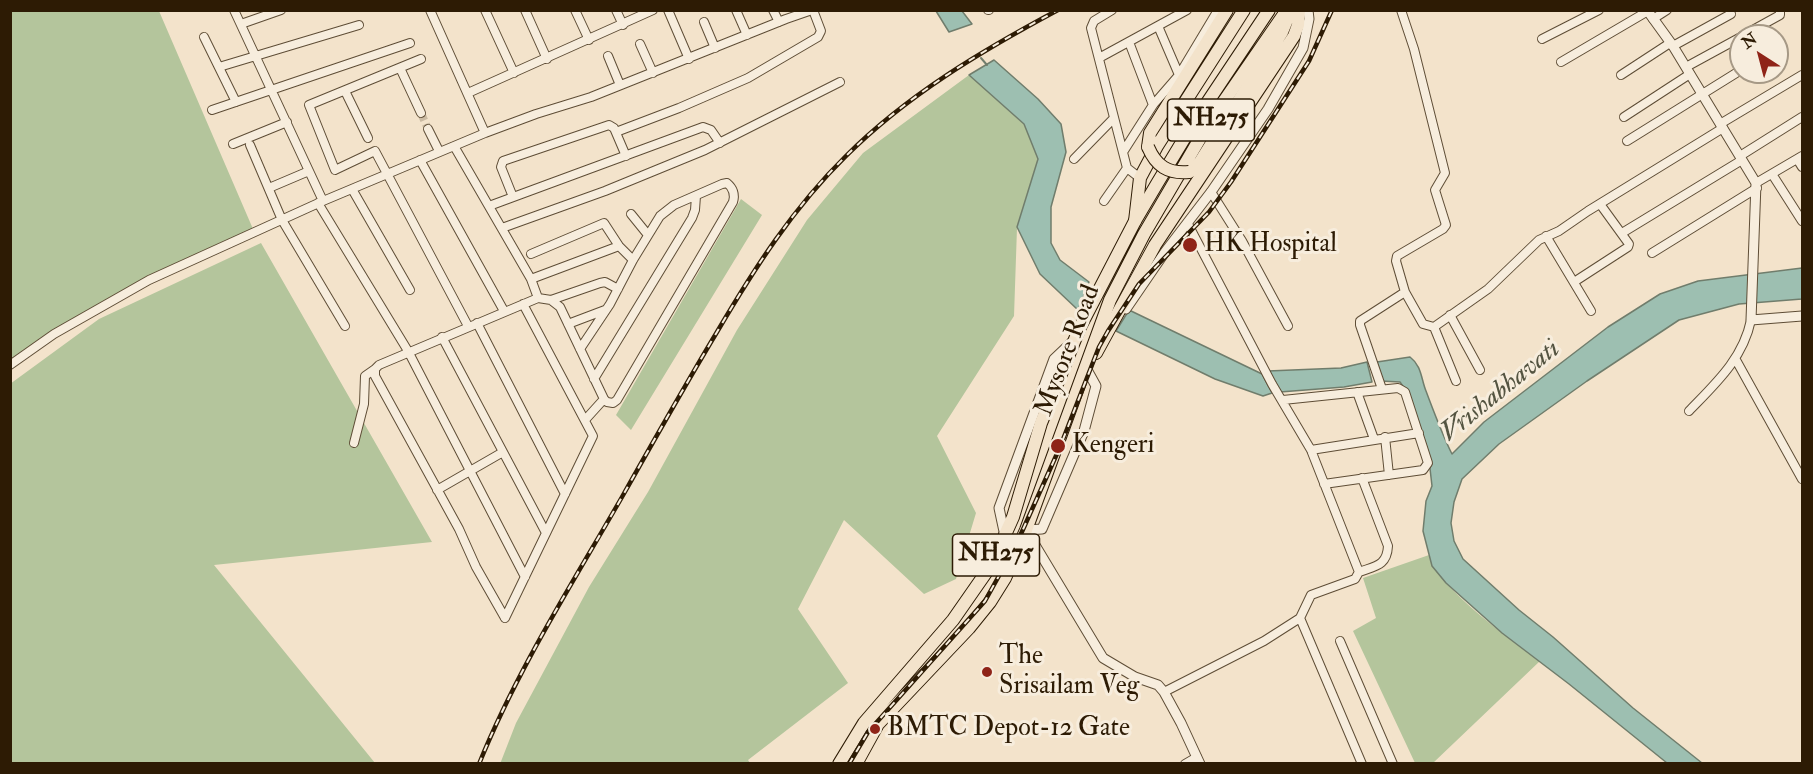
<!DOCTYPE html>
<html>
<head>
<meta charset="utf-8">
<style>
  body { margin:0 }
  #map { position:relative; width:1813px; height:774px; overflow:hidden; background:#f3e3cb; font-family:"IM FELL Double Pica",serif }
  canvas { display:block }
  .frame { position:absolute; inset:0; border:12px solid #2d1b04; pointer-events:none }
  .north { position:absolute; left:1729px; top:24px; width:60px; height:60px; box-sizing:border-box; background:#f7eddd; border:2px solid #a69986; border-radius:50%; rotate:324deg; font-size:16px; font-weight:700; line-height:24px; text-align:center; color:#2d1b04 }
  .north::after { content:''; display:block; margin:auto; width:21px; height:27px; background:#8f2418; clip-path:polygon(50% 0,100% 100%,50% 72%,0 100%) }
</style>
</head>
<body>
<div id="map">
<canvas width="1813" height="774"></canvas>
<div class="frame"></div>
<div class="north">N</div>
</div>
<script>
const g = document.querySelector('canvas').getContext('2d');
g.lineJoin = 'round';
function fillPath(path, color) { g.fillStyle = color; g.fill(path, 'evenodd'); }
function trace(path, color, width, dash) { g.strokeStyle = color; g.lineWidth = width; g.lineCap = dash ? 'butt' : 'round'; g.setLineDash(dash || []); g.stroke(path); }
function drawText(font, color, halo, rows, align = 'center') {
  g.font = font + ' "IM FELL Double Pica",serif'; g.lineWidth = 6; g.setLineDash([]); g.textBaseline = 'middle'; g.strokeStyle = halo; g.fillStyle = color; for (const [text, x, y, turn = 0] of rows) {
    g.save(); g.translate(x, y); g.rotate((+turn || 0) * Math.PI / 180); g.textAlign = isNaN(turn) ? turn : align; if (halo) g.strokeText(text, 0, 0); g.fillText(text, 0, 0); g.restore();
  }
}
const green = new Path2D(`
  M11,11h148l94,218 -190,95 -52,36z
  M969,75l55,49 14,35 -21,69 -3,88 -77,120 39,77 -20,66 -32,15 -80,-74 -46,89 50,74 -100,77 2,3 -250,1 16,-41 73,-136 59,-95 89,-162 70,-110 56,-67z
  M741,199l21,16 -131,215 -15,-15z
  M261,243l171,299 -218,23 161,198h-364l-1,-379 89,-65z
  M1429,555c9,33 82,85 111,106l-107,102h-18l-62,-132 23,-13 -13,-40z`);
const water = new Path2D(`
  M936,11h26l10,13 -23,8z
  M994,60l44,39 23,25 5,28 -15,55v36l9,17 29,22 -11,28 -38,-36 -23,-47 21,-68 -14,-35 -55,-49z
  M1802,268v31l-63,5 -60,16 -92,61 -88,63 -37,35 -8,23 -3,21 3,18 9,18 56,51 34,27 80,71 69,55h-35l-98,-79 -67,-51 -56,-50 -14,-17 -9,-35 3,-30 6,-15 -4,-35 -19,-56 -9,-13 -19,-1 -4,-19 33,-5c12,9 11,22 16,34 8,21 16,43 26,63l32,-32 124,-95 52,-33 38,-13z
  M1129,310l133,64 10,19 -9,3 -48,-17 -99,-48z
  M1367,362l5,20 -28,5 -64,5 -12,-21 73,-3z`);
const stream = new Path2D(`
  M981,58l6,7`);
const minorTunnel = new Path2D(`
  M421,113l7,16`);
const minor = new Path2D(`
  M234,10l89,191
  M430,10l55,123
  M485,10l29,63
  M525,10l22,49
  M575,10l14,30
  M616,10l7,15
  M668,10l21,49
  M736,10l11,25
  M773,10l6,12
  M988,10h1
  M1112,10l-18,11 -3,7 36,140 13,10
  M1653,19l14,-9
  M704,22l11,26
  M241,24l40,-14
  M1742,36l38,-21v-5
  M204,37l32,65
  M1542,39l57,-29
  M1129,42l24,63
  M640,44l13,29
  M1673,46l58,-32
  M608,56l12,29
  M1099,58l88,-48
  M421,59l-112,46 26,65 40,-19 93,175
  M1561,62l87,-51
  M219,67l140,-42
  M1686,67l55,-30
  M400,68l21,45
  M1179,75l39,-65
  M1621,75l49,-32
  M345,91l23,47
  M468,93l185,-83
  M212,110l198,-67
  M1624,117l66,-43
  M1720,124l82,-49
  M428,129l11,22
  M616,132l63,-24 69,-30 70,-41 3,-6 -8,-21
  M1627,141l114,-71
  M233,144l54,-22
  M250,145l32,75 63,106
  M454,146l77,133 7,19 -159,67 -4,4v7l84,153 17,38 29,51
  M1123,152l30,-47 26,-30 -21,-49
  M1740,156l62,-39
  M1074,159l40,-41
  M1797,159l5,8
  M420,160l84,151
  M1772,174l30,47
  M1756,183l46,-27
  M269,188l40,-17
  M352,189l58,101
  M1211,192l31,49 46,85
  M513,197l-12,-30 2,-6 106,-36 5,3 12,28
  M1104,201l23,-33
  M318,203l90,148 117,226
  M489,206l214,-79 8,3 9,13
  M631,214l17,21
  M502,228l103,-37 100,-41 135,-68
  M1622,233l120,-73
  M1546,236l45,75
  M1652,253l105,-65
  M531,254l73,-31 15,23 14,14
  M531,279l88,-33
  M1574,282l54,-35 1,-3 -29,-40
  M1405,292l18,32 11,3 54,-38 51,-49 20,-9 29,-20 135,-83
  M538,298l13,2 9,7 44,92 3,3 6,1 4,-3 116,-198c2,-7 0,-14 -6,-19l-5,1 -48,21 -14,11 -27,44 -23,44 -30,45
  M551,300l49,-17 5,-1 13,7
  M1450,315l30,55
  M477,323l88,171
  M568,324l37,-14
  M1434,327l22,54
  M442,337l104,196
  M1736,360l66,119
  M10,365l44,-31 95,-54 174,-79 162,-68 51,-19 55,-17 195,-78 26,-9
  M594,379l98,-161 3,-8 1,-14
  M1382,389l-22,-64v-4l45,-29 -9,-31 1,-5 46,-27 3,-4 -11,-35 10,-17 -31,-124 -13,-39
  M1357,392l17,47
  M1283,400l115,-12 7,4 23,71 -5,7 -99,14
  M1689,411c26,-27 54,-52 62,-91
  M585,420l19,-21
  M1385,437l4,38
  M354,443l10,-39 1,-28 10,-7
  M1311,450l108,-17
  M437,490l66,-38
  M1359,572c16,-6 28,-6 29,-26l-26,-68
  M505,618l88,-182 -70,-132
  M1300,618l62,146
  M1340,641l53,123
  M1164,692l100,-51 36,-23 11,-23 44,-16 4,-7 -48,-122 -39,-66 -84,-160
  M1185,764l12,-7`);
const tertiary = new Path2D(`
  M1647,10l26,36 83,137 -5,137 51,-4
  M1126,309l39,-57 46,-60 57,-83 35,-61 6,-29 -1,-9
  M1086,368l10,18 -12,45 -42,98 -16,1 77,128 32,19 23,8 6,7 17,31 19,41
  M1005,536l-6,-28 55,-149 19,-18`);
const primary = new Path2D(`
  M1148,147l2,-14 77,-123
  M1189,172l11,-10 82,-130 9,-22
  M1135,221l5,-43 17,-32 87,-136
  M1096,353l59,-108 139,-209 4,-11 1,-15`);
const trunk = new Path2D(`
  M839,764l25,-41 89,-103 39,-56 21,-47 28,-94 39,-96 55,-106 23,-39 35,-58 76,-114
  M856,764l22,-40 91,-96 21,-26 15,-24 21,-48 84,-230 34,-66 65,-111 78,-113`);
const rail = new Path2D(`
  M479,764c38,-94 93,-180 143,-267 31,-55 62,-110 95,-165 37,-63 76,-124 129,-176 61,-61 137,-106 212,-146
  M849,764l19,-32 117,-131 31,-56 44,-98 39,-100 9,-16 31,-47 70,-72 22,-30 78,-121 23,-51`);
const primaryBridge = new Path2D(`
  M1148,147c8,19 20,27 41,25`);
const markers = [
  [1190,245,8,"#8f2418"],
  [1058,446,8,"#8f2418"],
  [987,672,6,"#8f2418"],
  [875,729,6,"#8f2418"]
];
const shields = [
  [1211,120,87],
  [996,555,87]
];
const shieldNames = [
  ["NH275",1211,120],
  ["NH275",996,555]
];
const poiNames = [
  ["HK Hospital",1204,245],
  ["Kengeri",1072,446],
  ["The",999,657],
  ["Srisailam Veg",999,687],
  ["BMTC Depot-12 Gate",887,729]
];
const streetNames = [
  ["Mysore Road",1069,351,-69]
];
const waterNames = [
  ["Vrishabhavati",1501,392,-39]
];
fillPath(green, '#b4c59c');
fillPath(water, '#9dbfb1');
trace(water, '#707d6c', 1.5);
trace(stream, '#707d6c', 2);
trace(minorTunnel, '#cbbba3', 8, [8, 4]);
trace(minor, '#5e4d36', 10);
trace(tertiary, '#5e4d36', 11);
trace(primary, '#2d1b04', 14);
trace(trunk, '#2d1b04', 14);
trace(minor, '#f7eddd', 8);
trace(tertiary, '#f7eddd', 9);
trace(primary, '#f3e3cb', 12);
trace(trunk, '#f3e3cb', 12);
trace(rail, '#2d1b04', 4.5);
trace(rail, '#f7eddd', 2, [7]);
trace(primaryBridge, '#2d1b04', 14, []);
trace(primaryBridge, '#f3e3cb', 12);
for (const [x, y, r, color] of markers) { const dot = new Path2D(); dot.arc(x, y, r, 0, 2 * Math.PI); g.fillStyle = color; g.fill(dot); trace(dot, '#f7eddd', 2); }
for (const [x, y, w] of shields) { const box = new Path2D(); box.roundRect(x - w / 2, y - 21, w, 42, 4.5); g.fillStyle = '#f7eddd'; g.fill(box); trace(box, '#2d1b04', 1.5); }
drawText('bold 24px', '#2d1b04', null, shieldNames);
drawText('26px', '#2d1b04', '#f7eddd', poiNames, 'left');
drawText('26px', '#2d1b04', '#f7eddd', streetNames);
drawText('italic 27px', '#545441', '#f7eddd', waterNames);
</script>
</body>
</html>
